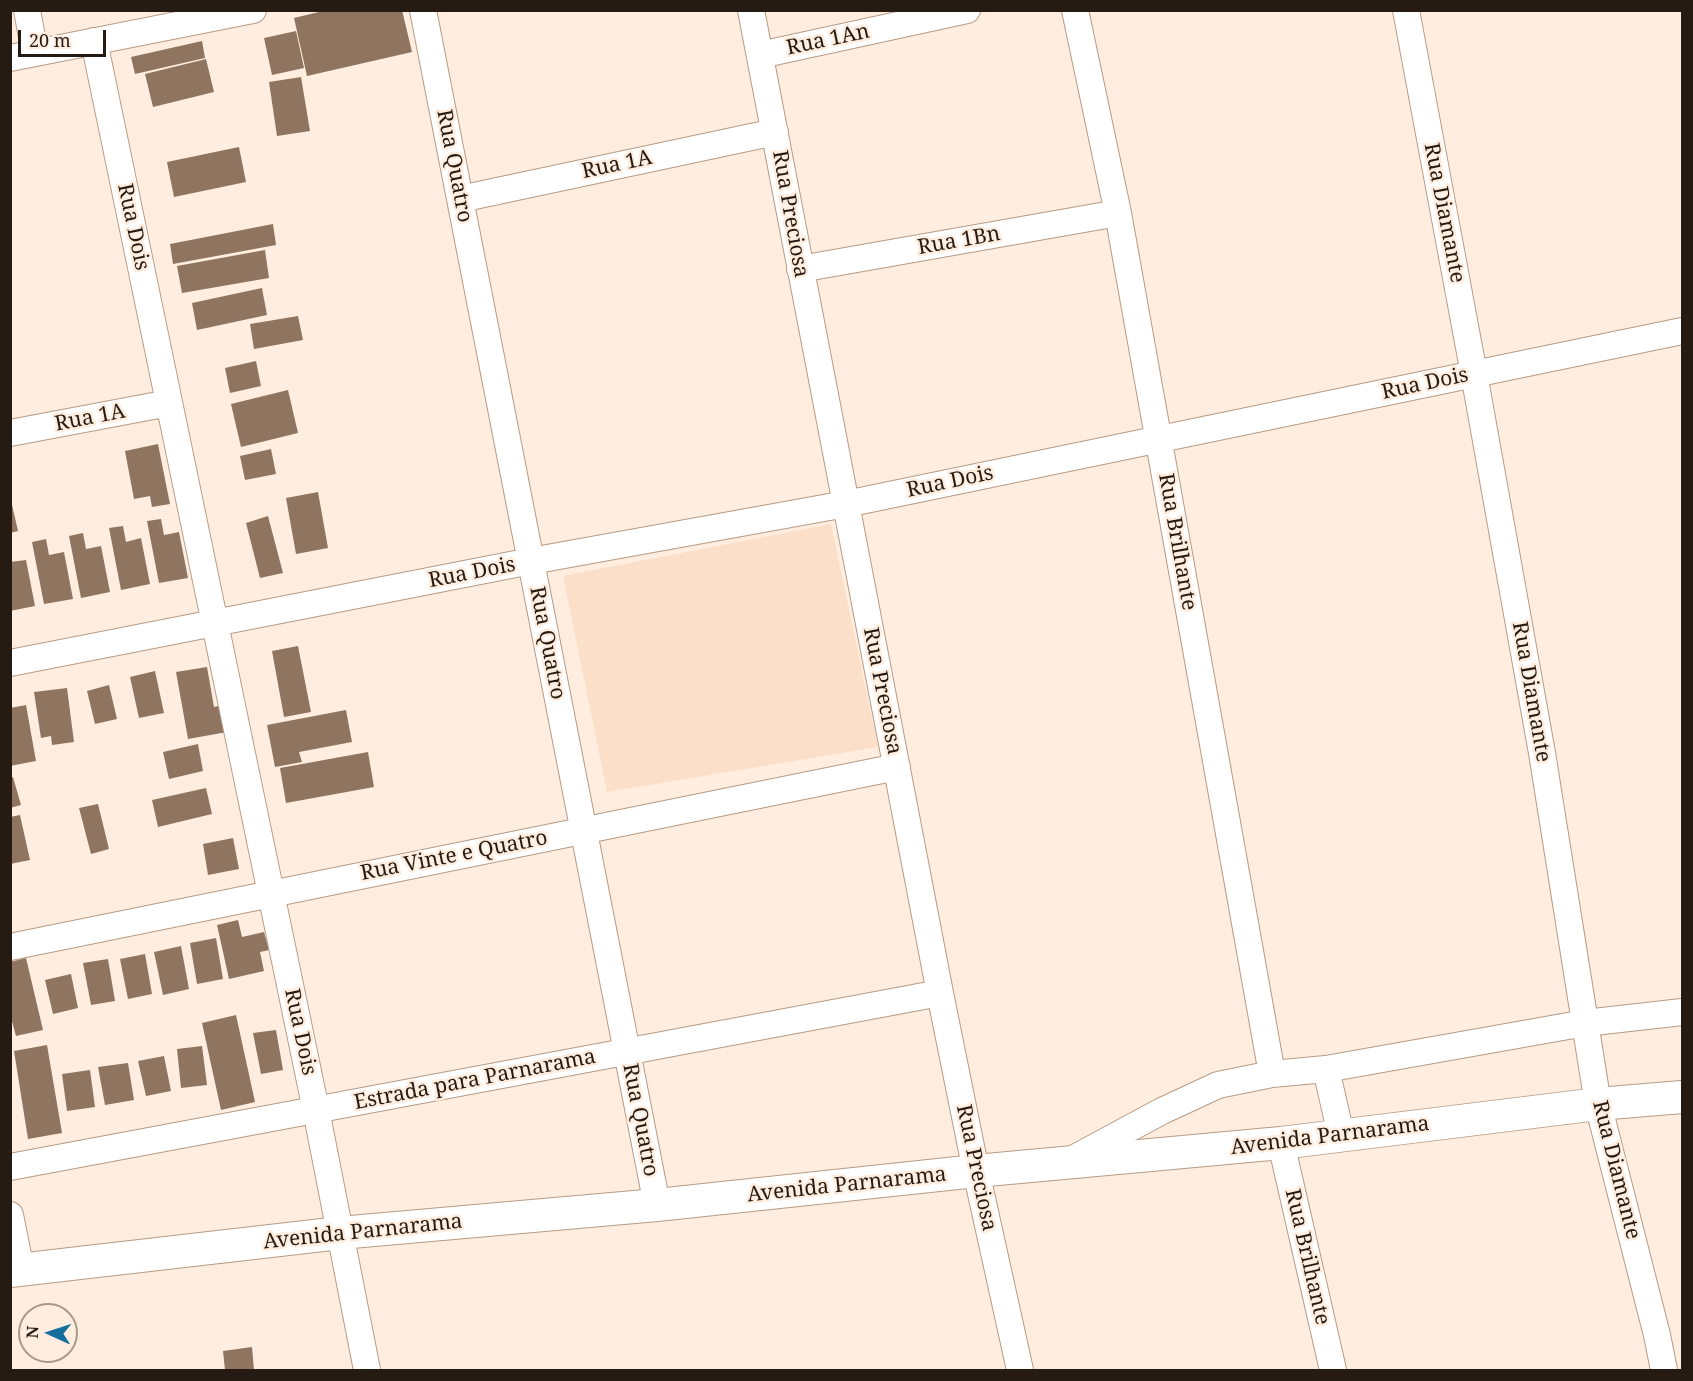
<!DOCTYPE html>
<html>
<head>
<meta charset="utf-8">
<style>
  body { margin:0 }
  #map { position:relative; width:1693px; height:1381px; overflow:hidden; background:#ffeddf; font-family:"Noto Serif",serif }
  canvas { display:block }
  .frame { position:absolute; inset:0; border:12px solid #251b12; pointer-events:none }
  .north { position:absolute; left:18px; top:1303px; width:60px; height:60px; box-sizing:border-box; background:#ffeddf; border:2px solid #a8998d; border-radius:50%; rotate:273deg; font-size:16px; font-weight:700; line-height:24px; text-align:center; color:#251b12 }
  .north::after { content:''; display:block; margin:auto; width:21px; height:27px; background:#156e9d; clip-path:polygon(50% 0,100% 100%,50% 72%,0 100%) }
  .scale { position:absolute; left:18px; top:30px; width:88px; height:27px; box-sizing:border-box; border:3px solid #251b12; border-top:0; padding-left:8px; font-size:18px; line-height:21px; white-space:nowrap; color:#251b12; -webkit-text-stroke:4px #ffeddf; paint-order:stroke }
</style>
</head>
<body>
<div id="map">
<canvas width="1693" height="1381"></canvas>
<div class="frame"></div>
<div class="north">N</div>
<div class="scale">20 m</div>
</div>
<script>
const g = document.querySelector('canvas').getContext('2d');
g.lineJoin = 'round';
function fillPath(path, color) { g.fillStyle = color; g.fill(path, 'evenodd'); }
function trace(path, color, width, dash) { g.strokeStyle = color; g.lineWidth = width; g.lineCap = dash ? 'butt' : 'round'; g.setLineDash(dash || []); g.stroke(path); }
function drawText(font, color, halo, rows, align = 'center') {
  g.font = font + ' "Noto Serif",serif'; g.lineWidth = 5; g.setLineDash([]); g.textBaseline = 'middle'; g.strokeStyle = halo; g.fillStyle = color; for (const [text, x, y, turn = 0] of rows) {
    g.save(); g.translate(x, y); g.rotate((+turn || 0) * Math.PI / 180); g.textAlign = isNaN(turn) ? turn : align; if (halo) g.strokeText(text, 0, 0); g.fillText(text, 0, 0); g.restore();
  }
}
const built = new Path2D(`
  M831,524l47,223 -271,45 -44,-216z`);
const building = new Path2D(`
  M327,10h75l10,42 -105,24 -13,-58z
  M296,31l8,37 -32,7 -8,-37z
  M202,41l3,17 -70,16 -4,-17z
  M206,59l8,33 -61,15 -8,-33z
  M301,77l9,54 -33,5 -8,-54z
  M239,147l7,35 -72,15 -7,-35z
  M273,224l3,21 -103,19 -3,-20z
  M265,250l4,28 -87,15 -5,-27z
  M262,288l5,27 -70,15 -5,-27z
  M298,316l5,24 -49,9 -4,-25z
  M256,361l5,25 -31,7 -5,-25z
  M288,390l10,43 -57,14 -10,-43z
  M158,444l12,60 -18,3 -2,-11 -16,3 -9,-48z
  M271,449l5,25 -31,6 -5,-24z
  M318,492l10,56 -32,6 -10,-56z
  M10,496l8,35 -8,2z
  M268,516l15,57 -23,5 -14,-55z
  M161,519l3,16 15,-3 9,46 -29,5 -12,-62z
  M123,526l3,16 15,-4 9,46 -29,6 -12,-62z
  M83,533l3,16 15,-3 9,46 -29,6 -12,-62z
  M46,539l3,16 15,-3 9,47 -29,5 -12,-62z
  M26,560l9,46 -25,5v-49z
  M298,646l13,66 -27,5 -12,-66z
  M207,667l7,40 8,-2 5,27 -39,7 -12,-67z
  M155,671l9,42 -25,5 -9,-41z
  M109,685l8,34 -22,5 -8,-33z
  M67,688l7,54 -22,3 -1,-9 -10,2 -7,-46z
  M26,705l10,56 -26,5v-58z
  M346,710l6,32 -53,10 3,10 -27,5 -8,-42z
  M198,744l5,27 -34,8 -6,-27z
  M368,752l6,35 -88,16 -6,-35z
  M13,777l8,28 -11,3v-30z
  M206,788l6,26 -54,13 -6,-27z
  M98,804l11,45 -18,5 -12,-46z
  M20,815l10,45 -20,4v-47z
  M233,838l6,31 -31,6 -5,-31z
  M238,920l4,17 22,-5 5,18 -9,2 4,19 -35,8 -12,-54z
  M216,938l7,41 -26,5 -7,-41z
  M181,946l8,43 -26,6 -9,-43z
  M145,954l7,40 -24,5 -8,-40z
  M26,958l17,72 -27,6 -6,-22v-52z
  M108,959l7,42 -24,4 -8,-42z
  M71,974l7,34 -25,6 -8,-34z
  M236,1015l19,87 -34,8 -19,-87z
  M276,1030l7,40 -22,4 -8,-41z
  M47,1045l15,88 -34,6 -14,-88z
  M202,1046l5,39 -26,3 -4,-39z
  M164,1056l7,35 -25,5 -8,-35z
  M128,1063l6,37 -29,5 -7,-38z
  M90,1070l5,37 -28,4 -5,-37z
  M252,1347l2,23h-29l-2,-19z`);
const minor = new Path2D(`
  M27,10l8,43
  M423,10l234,1195
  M751,10l189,983 36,178 44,199
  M1075,10l43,203 154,861
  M1406,10l68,364 68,379 56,351 59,231 7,35
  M94,41l222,1069 51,260
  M760,55l207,-45
  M10,58l243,-48
  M460,199l315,-67
  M800,269l318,-56
  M10,433l159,-30
  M10,663l521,-102 315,-57 836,-173
  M10,947l887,-180
  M1326,1069l15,66
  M1281,1143l52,227
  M1071,1160l91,-49 56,-26 54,-11 54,-5 259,-46 97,-11
  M10,1167l930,-174
  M10,1215l11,55`);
const tertiary = new Path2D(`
  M10,1271l330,-38 317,-28 319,-34 305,-28 317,-39 84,-7`);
const streetNames = [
  ["Rua 1An",828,40,-12],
  ["Rua 1A",617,165,-12],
  ["Rua Quatro",454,166,79],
  ["Rua Diamante",1444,213,79],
  ["Rua Preciosa",790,214,80],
  ["Rua Dois",133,227,78],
  ["Rua 1Bn",959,241,-10],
  ["Rua Dois",1425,384,-12],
  ["Rua 1A",90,418,-11],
  ["Rua Dois",950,482,-12],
  ["Rua Brilhante",1177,542,80],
  ["Rua Dois",472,573,-11],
  ["Rua Quatro",547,643,79],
  ["Rua Preciosa",882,691,79],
  ["Rua Diamante",1531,692,80],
  ["Rua Vinte e Quatro",454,856,-11],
  ["Rua Dois",300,1032,78],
  ["Estrada para Parnarama",475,1080,-11],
  ["Rua Quatro",640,1120,79],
  ["Avenida Parnarama",1330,1136,-7],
  ["Rua Preciosa",976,1168,78],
  ["Rua Diamante",1616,1170,76],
  ["Avenida Parnarama",847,1185,-6],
  ["Avenida Parnarama",363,1232,-6],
  ["Rua Brilhante",1307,1257,77]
];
fillPath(built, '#fcdfc8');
fillPath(building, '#8f755f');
trace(minor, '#b79b85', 28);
trace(tertiary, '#b79b85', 34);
trace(minor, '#fff', 26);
trace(tertiary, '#fff', 32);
drawText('21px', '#251b12', '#ffeddf', streetNames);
</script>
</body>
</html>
